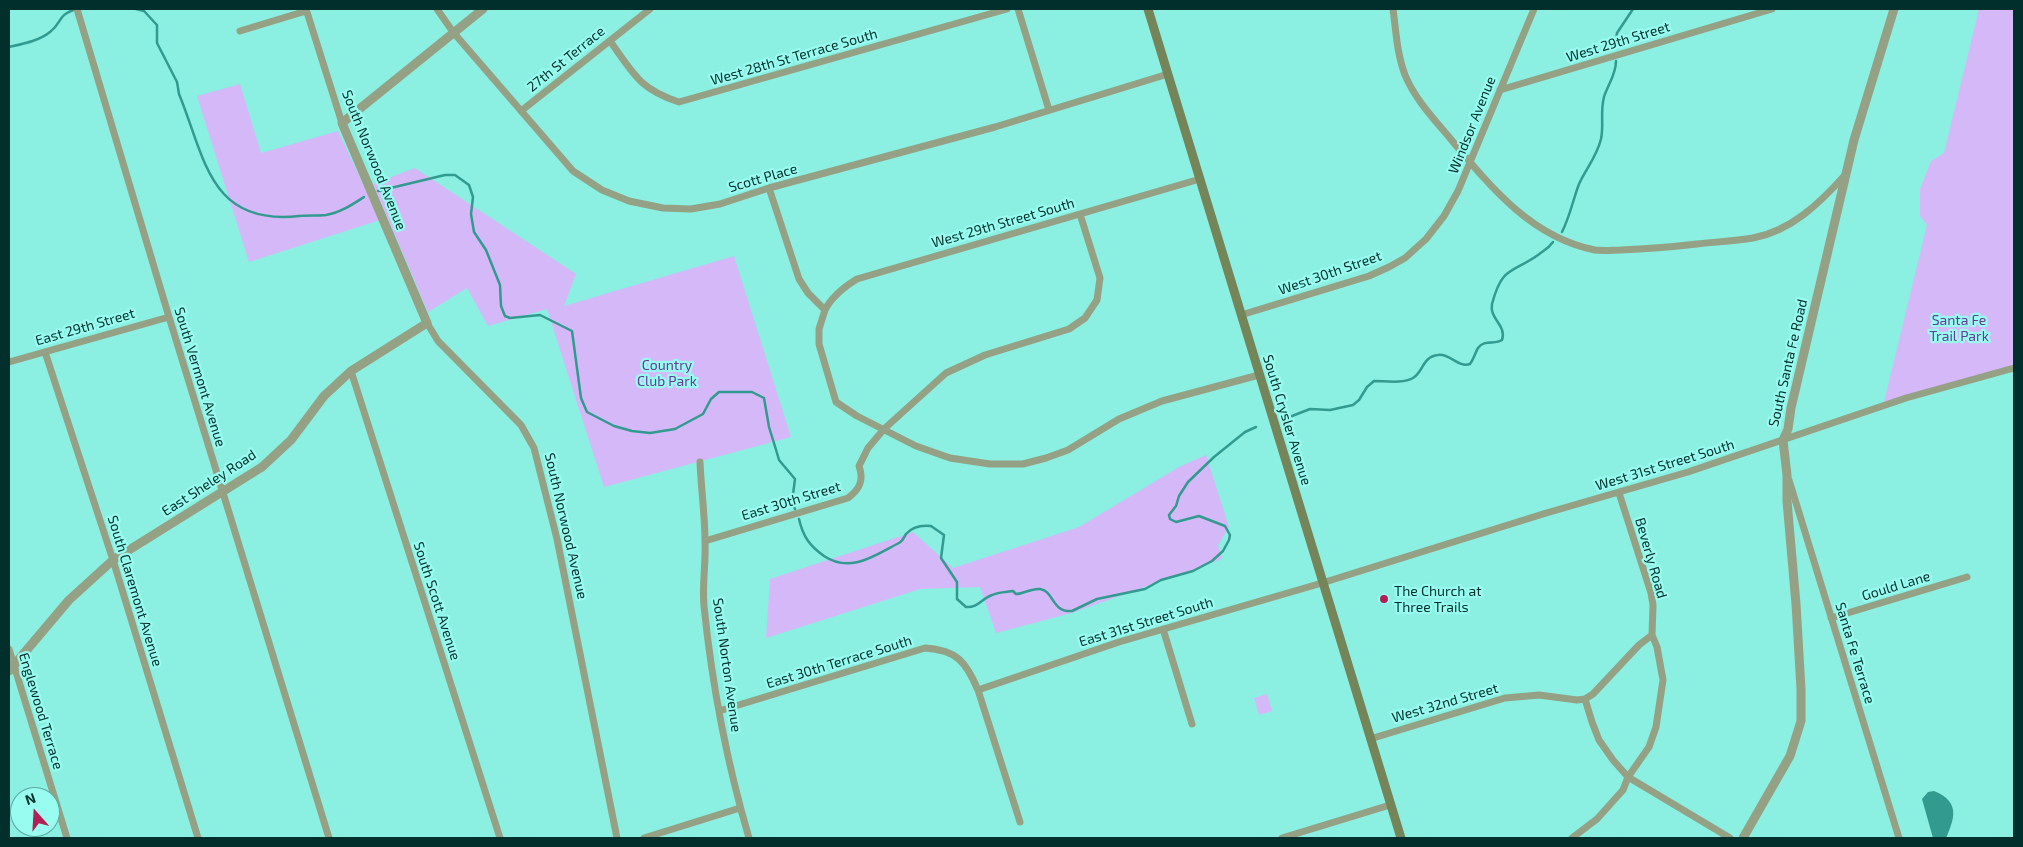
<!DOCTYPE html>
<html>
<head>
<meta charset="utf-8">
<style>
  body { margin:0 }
  #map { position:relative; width:2023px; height:847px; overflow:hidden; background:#8befe2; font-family:"Exo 2",sans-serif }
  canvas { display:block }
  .frame { position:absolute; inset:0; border:10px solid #012f2b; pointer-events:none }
  .north { position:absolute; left:10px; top:787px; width:50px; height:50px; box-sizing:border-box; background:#98fcf0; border:1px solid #5caaa1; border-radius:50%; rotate:341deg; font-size:14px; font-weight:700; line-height:20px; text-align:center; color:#012f2b }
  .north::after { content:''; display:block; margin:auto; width:18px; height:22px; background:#b02055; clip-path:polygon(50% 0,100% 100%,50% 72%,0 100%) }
</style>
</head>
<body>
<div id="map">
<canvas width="2023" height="847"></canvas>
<div class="frame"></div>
<div class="north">N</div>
</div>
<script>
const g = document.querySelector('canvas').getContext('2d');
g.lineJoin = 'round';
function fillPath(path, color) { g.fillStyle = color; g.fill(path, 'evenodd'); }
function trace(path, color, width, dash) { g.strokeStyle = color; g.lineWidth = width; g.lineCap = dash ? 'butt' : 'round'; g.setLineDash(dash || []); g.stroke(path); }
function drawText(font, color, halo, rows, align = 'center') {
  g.font = font + ' "Exo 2",sans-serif'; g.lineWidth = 4.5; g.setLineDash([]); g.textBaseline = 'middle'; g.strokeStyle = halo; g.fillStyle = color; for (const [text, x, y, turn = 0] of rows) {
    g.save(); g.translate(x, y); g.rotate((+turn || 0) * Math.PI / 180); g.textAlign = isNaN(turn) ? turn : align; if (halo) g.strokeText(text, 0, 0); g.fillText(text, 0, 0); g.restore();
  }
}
const green = new Path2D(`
  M1979,9h35v360l-131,37 44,-181 -7,-9v-27l11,-28 13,-8z
  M240,84l21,69 77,-22 42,89 -131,42 -52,-166z
  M415,168l161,106 -12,32 170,-50 57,181 -187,50 -57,-178 -59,17 -21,-38 -39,24 -55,-128z
  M1206,455l23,72 -11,18 4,14 -147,53 -79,21 -16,-46 -60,2 -154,49 4,-59 143,-47 40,36 126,-41 100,-60z
  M1267,694l5,17 -13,4 -5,-17z`);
const water = new Path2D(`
  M1934,791c26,11 21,26 12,47h-13l-11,-39 6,-7z`);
const stream = new Path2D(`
  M136,9l8,2 13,14v18l20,39 2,12c26,63 30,132 120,122 9,-1 18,0 27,-1 14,-2 27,-11 38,-18
  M1615,46l2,-13 16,-24
  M9,47c13,-3 30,-6 41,-15 13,-10 6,-16 26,-23
  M378,191l67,-16h10l14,10 4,12 -2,17 3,18 12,18 14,35 1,21 4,10 5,2 30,-3 32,16 9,67 6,14 27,14 18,5 18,2 25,-4 28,-15 8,-15 8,-7h33l12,6 5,29 8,26 2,7 16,19 -3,23 3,7
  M1562,232c8,-16 11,-32 17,-48 7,-15 18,-28 22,-45 3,-13 -1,-28 3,-42 4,-13 12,-22 12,-36
  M1292,416l18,-7 20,1 23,-5 6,-5 8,-13 7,-6c12,0 28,3 39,-3 11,-7 9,-21 25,-23 12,-2 20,13 32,9 4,-5 5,-11 8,-16 6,-9 17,-3 24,-8 5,-15 -13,-21 -10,-36 10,-38 19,-30 46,-49 6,-5 10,-6 15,-13
  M799,519c4,18 11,27 25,37 27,18 51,-1 75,-13 4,-2 5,-6 7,-9 6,-7 16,-9 25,-8l13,9 -3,23 16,24v17l9,8c12,1 15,-8 26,-12 6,-3 14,-3 21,-4l3,3c8,0 15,-6 24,-5 14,2 12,24 32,22l25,-12 48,-10 16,-9 32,-9 19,-10 11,-10 6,-11 1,-5 -5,-9 -26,-10 -23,6 -6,-3 -1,-4 7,-9 3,-10 9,-14 26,-25 31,-25 11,-5`);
const minor = new Path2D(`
  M77,9l92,308 160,521
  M306,9l36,114
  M437,9l16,23 120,139 29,19 27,11 34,7 28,1 29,-5 49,-16 226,-61 173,-53
  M1018,9l31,101
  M1393,9c3,22 4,45 12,66 10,24 28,43 44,62 40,48 81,100 146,113 8,1 18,0 26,0 26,-1 50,-3 76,-6 18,-2 38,-3 56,-6 38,-7 67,-35 92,-63
  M240,31l66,-20
  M610,41c23,32 29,48 69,61l328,-93
  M1500,90l272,-81
  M521,111l129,-102
  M769,188l30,91 9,14 17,17 -6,19v15l17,58 21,14 59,30 34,12 40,6h33l23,-6 22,-8 51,-31 43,-18 97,-26
  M825,310c7,-14 19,-23 32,-31l343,-100
  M1241,315l128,-39 20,-9 16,-9 21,-19 18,-23 14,-25 76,-182
  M427,323l11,18 83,84 13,23 23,91 60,299
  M45,352l68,208 85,278
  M9,362l160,-45
  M351,371l149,467
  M700,462c1,26 5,53 5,80 1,21 -3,43 -1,64 8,79 23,157 45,232
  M1789,480l110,358
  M705,541l143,-43c12,-9 16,-18 11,-32l9,-18 16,-19 62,-56 39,-18 84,-26 16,-11 12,-18 3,-22 -20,-64
  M1831,618l136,-41
  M1163,629l29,95
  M9,649l58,189
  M978,690l141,-48 203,-59 221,-69 145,-42 218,-74 108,-30
  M1585,699l7,23 7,18 14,20 15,17 102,61
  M719,711l206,-63c32,2 41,14 53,42l42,132
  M1370,739l135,-41 34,-3 38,5 8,-1 8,-5 46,-49 13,-10
  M644,838l96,-30
  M1282,838l108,-33
  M1572,838l25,-19 26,-29 5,-13 21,-30 7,-20 7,-47 -6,-33 -5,-12 1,-30 -2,-12 -32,-100`);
const tertiary = new Path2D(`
  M9,671l60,-71 44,-40 149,-93 29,-27 33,-44 27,-25 76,-48 -85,-200 141,-114
  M1743,838l47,-82 11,-35v-32l-5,-85 -9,-103v-26l-4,-35 5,-11 3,-21 63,-268 40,-131`);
const secondary = new Path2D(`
  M1148,9l253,829`);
const markers = [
  [1384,599,5,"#b02055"]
];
const streetNames = [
  ["West 29th Street",1618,42,-17],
  ["West 28th St Terrace South",794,57,-16],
  ["27th St Terrace",566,59,-39],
  ["Windsor Avenue",1472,125,-68],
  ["South Norwood Avenue",374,160,68],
  ["Scott Place",763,178,-16],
  ["West 29th Street South",1003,223,-16],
  ["West 30th Street",1330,273,-19],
  ["East 29th Street",85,327,-16],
  ["South Santa Fe Road",1788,363,-77],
  ["South Vermont Avenue",200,377,73],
  ["South Crysler Avenue",1287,420,73],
  ["West 31st Street South",1665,465,-17],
  ["East Sheley Road",209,483,-33],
  ["East 30th Street",791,501,-17],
  ["South Norwood Avenue",566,526,77],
  ["Beverly Road",1651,558,74],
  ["Gould Lane",1896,586,-17],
  ["South Claremont Avenue",135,591,73],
  ["South Scott Avenue",437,601,72],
  ["East 31st Street South",1146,622,-17],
  ["Santa Fe Terrace",1855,653,73],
  ["East 30th Terrace South",839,662,-17],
  ["South Norton Avenue",727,665,82],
  ["West 32nd Street",1445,703,-16],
  ["Englewood Terrace",41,711,73]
];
const parkNames = [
  ["Santa Fe",1959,320],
  ["Trail Park",1959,336],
  ["Country",667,365],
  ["Club Park",667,381]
];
const poiNames = [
  ["The Church at",1394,591],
  ["Three Trails",1394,607]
];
fillPath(green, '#d5b8f8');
fillPath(water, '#329a8f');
trace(stream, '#329a8f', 2.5);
trace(minor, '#95a184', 7);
trace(tertiary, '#95a184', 9);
trace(secondary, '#748559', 9);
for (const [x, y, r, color] of markers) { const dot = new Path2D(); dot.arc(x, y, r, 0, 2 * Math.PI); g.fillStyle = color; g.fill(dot); trace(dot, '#98fcf0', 2); }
drawText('14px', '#012f2b', '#98fcf0', streetNames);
drawText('14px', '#693996', '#98fcf0', parkNames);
drawText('14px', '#012f2b', '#98fcf0', poiNames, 'left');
</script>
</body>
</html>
